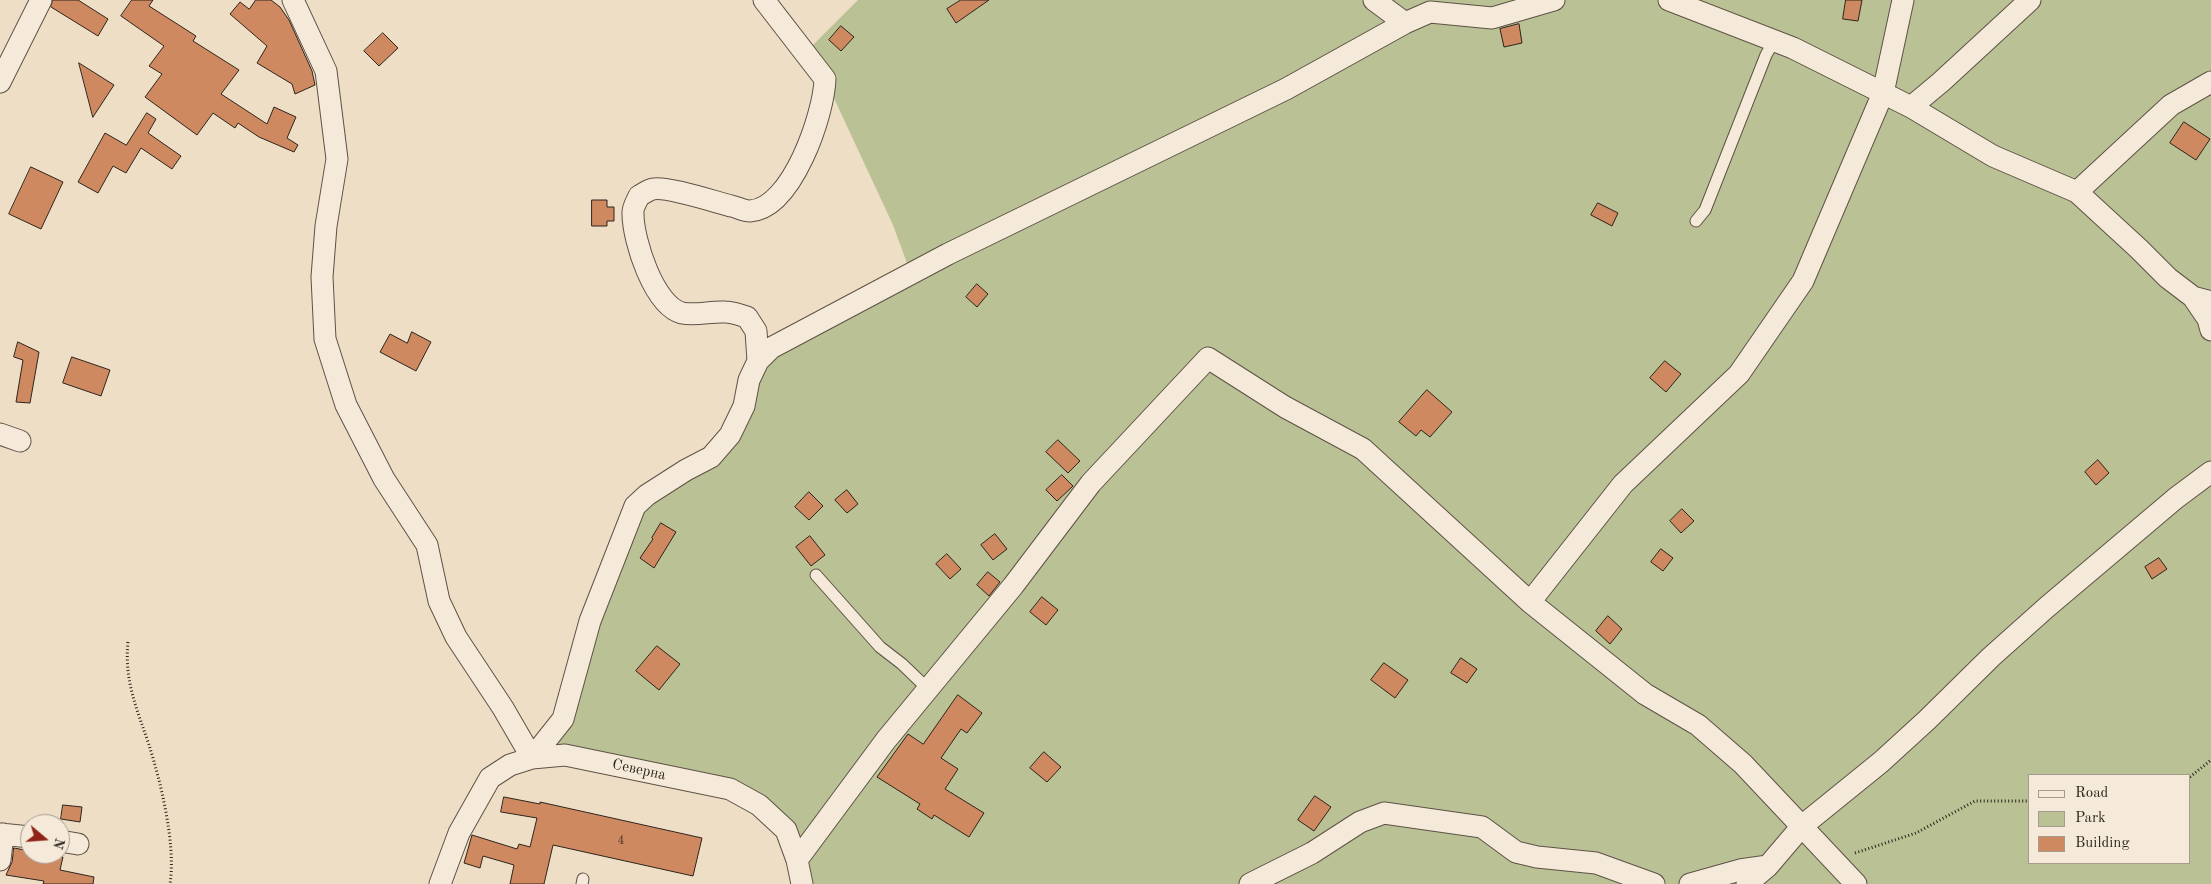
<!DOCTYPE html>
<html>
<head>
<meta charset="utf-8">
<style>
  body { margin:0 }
  #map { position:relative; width:2211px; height:884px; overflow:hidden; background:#efdec6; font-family:"Old Standard TT",serif }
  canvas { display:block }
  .legend { position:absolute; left:2028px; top:774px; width:162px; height:90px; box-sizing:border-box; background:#f5eada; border:1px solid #a59b8e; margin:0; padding:6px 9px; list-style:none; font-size:15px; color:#2d241c }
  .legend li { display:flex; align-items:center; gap:10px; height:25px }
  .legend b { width:25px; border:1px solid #a59b8e }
  .north { position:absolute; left:20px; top:814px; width:50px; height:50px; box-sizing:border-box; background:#f5eada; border:1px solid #a59b8e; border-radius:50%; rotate:108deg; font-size:14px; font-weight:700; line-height:20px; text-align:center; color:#2d241c }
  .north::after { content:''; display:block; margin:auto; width:18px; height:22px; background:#8f2418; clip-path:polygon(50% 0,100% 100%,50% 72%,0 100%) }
</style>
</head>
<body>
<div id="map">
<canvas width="2211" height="884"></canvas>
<ul class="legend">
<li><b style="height:6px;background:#f5eada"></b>Road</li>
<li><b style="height:14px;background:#b9c195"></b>Park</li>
<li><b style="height:14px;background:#ce8960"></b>Building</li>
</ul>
<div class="north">N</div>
</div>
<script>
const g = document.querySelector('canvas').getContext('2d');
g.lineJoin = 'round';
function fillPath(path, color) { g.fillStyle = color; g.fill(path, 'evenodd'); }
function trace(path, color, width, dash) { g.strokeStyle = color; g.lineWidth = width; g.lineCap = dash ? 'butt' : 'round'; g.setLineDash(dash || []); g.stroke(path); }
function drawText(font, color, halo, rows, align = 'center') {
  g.font = font + ' "Old Standard TT",serif'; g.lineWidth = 4; g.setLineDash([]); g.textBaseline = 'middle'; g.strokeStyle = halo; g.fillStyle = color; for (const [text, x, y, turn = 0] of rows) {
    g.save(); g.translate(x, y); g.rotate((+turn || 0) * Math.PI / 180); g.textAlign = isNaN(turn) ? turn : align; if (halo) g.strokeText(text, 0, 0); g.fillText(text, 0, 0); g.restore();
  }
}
const green = new Path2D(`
  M858,0h1353v884h-1409l-7,-29 -36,-50 -227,-47 31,-39 72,-213 76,-49 47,-96 153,-87 -18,-49 -68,-146 -20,-26zM2030,775h160v88h-160z`);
const building = new Path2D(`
  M53,0h25l30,19 -10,17 -47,-29z
  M132,0h21l-4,6 47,30 -3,5 46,29 -18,24 46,30 7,-17 22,10 -9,21 11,7 -4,7 -35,-15 -21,-14 -3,5 -22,-15 -16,22 -52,-38 17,-23 -13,-8 15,-20 -43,-30z
  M256,0h15l9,7 9,13 23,51 3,14 -20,9 -3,-10 -35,-21 10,-17 -37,-32 10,-12 9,7z
  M961,0h28l-33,23 -9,-14z
  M1846,0h16l-4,21 -15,-2z
  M1519,24l3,19 -18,4 -4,-18z
  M841,26l13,11 -13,14 -12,-11z
  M383,33l15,15 -19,18 -15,-15z
  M79,63l35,22 -21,32z
  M147,113l9,6 -8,14 33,23 -9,13 -31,-21 -15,25 -13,-7 -15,27 -20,-11 27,-49 21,12z
  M2184,122l26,17 -14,21 -26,-17z
  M31,167l32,15 -22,47 -32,-15z
  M592,200h15v7h7v14h-7v5h-15z
  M1598,203l20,10 -6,13 -21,-11z
  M977,284l11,10 -11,13 -11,-10z
  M412,332l19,10 -15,29 -36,-19 10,-18 17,9z
  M18,342l21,10 -9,51 -14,-1 7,-42 -9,-3z
  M72,357l38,13 -9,26 -38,-13z
  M1665,361l16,13 -15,18 -16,-14z
  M1427,390l25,22 -22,25 -9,-7 -5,6 -17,-14z
  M1058,440l22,21 -12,12 -22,-21z
  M2098,460l11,13 -13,12 -11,-13z
  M1062,475l11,11 -16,15 -11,-11z
  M847,490l11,14 -11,9 -12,-13z
  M809,492l14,14 -14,14 -14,-13z
  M1682,509l12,12 -13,12 -11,-12z
  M661,523l15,9 -22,36 -14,-10 13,-19 -1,-1z
  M995,534l12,15 -14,11 -12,-15z
  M810,536l15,19 -14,11 -15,-19z
  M1661,549l12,9 -10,13 -12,-9z
  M947,554l14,15 -11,10 -14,-15z
  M2159,558l8,11 -15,10 -7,-12z
  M988,572l12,10 -11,14 -12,-11z
  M1042,597l16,13 -12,15 -16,-13z
  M1608,616l14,13 -12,15 -14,-13z
  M657,646l23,18 -21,26 -23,-19z
  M1461,658l16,11 -10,14 -16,-10z
  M1384,663l24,17 -13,18 -24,-18z
  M958,695l24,18 -15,20 -6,-4 -20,29 17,11 -13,20 39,24 -15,24 -35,-22 -2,4 -15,-10 3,-5 -43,-27 31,-43 15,10z
  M1044,752l17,15 -14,15 -17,-14z
  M1315,796l16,11 -17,24 -16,-11z
  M504,797l36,7v-2l162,36 -9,38 -140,-31 -9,39h-34l4,-19 -31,-9 -3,12 -16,-5 8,-28 45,14 2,-5 11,3 7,-29 -36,-6z
  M63,805l19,2 -2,15 -19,-3z
  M14,848l16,3v3l33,3 -3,13 34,7 -1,7h-50l1,-3 -38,-6 6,-13z`);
const path = new Path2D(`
  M128,642c-4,39 9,67 21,103 12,38 27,99 21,139
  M2190,777l21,-17
  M1855,853l61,-20 59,-32h55`);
const service = new Path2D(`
  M1696,221l9,-11 61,-155 8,-14
  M816,575l64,72 22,17 26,25
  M582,884l1,-5`);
const minor = new Path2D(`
  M293,0l33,71 11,88 -11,67 -4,51 3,62 21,66 38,74 43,66 12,56 17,36 47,71 29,50 31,-39 27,-98 45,-115 12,-11 39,-25 25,-13 19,-22 14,-29 5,-26 9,-19 13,-13 177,-94 338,-165 119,-66 25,-11 62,6 62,-18
  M1374,0l31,23
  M1669,0l124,48 118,59 82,49 84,36 62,57 29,29 25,19 18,5
  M0,82l41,-82
  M1911,107l30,-25 89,-82
  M2077,192l94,-87 40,-23
  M2193,297l15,22 3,11
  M758,361l-2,-30 -9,-14c-7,-2 -15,-5 -22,-5 -14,-1 -28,4 -43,1 -28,-7 -49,-73 -49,-99 -1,-6 4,-13 6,-18 4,-2 9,-6 14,-7 14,-3 62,13 78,17 6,1 13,5 19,5 42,-2 74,-97 75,-132l-61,-79
  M0,434l20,7
  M1530,602l93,-118 116,-110 64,-93 80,-188 20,-93
  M0,834l30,3
  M60,841l18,3
  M0,860l3,-26
  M797,860l89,-120 127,-154 78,-103 117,-125 77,49 78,42 167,153 115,92 53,31 45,39 113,120
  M440,884l19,-51 31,-55 20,-13 22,-7 33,-3 165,34 29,16 27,25 11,30 5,24
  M1250,884l62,-31 48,-31 24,-9 98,14 34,25 21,5 59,6 58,21
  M1690,884l50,-14 28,-4
  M1747,884l21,-18 34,-40 79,-64 46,-42 64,-63 56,-50 129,-109 35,-26`);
const numberNames = [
  ["4",621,841]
];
const streetNames = [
  ["Северна",639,770,12]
];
fillPath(green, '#b9c195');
fillPath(building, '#ce8960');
trace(building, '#2d241c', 1);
trace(service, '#5e5246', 13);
trace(minor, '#5e5246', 23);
trace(path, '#2d241c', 3, [1, 2.5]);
trace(service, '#f5eada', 11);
trace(minor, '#f5eada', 21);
drawText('12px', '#553d2d', null, numberNames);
drawText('15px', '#2d241c', '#f5eada', streetNames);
</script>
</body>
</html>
